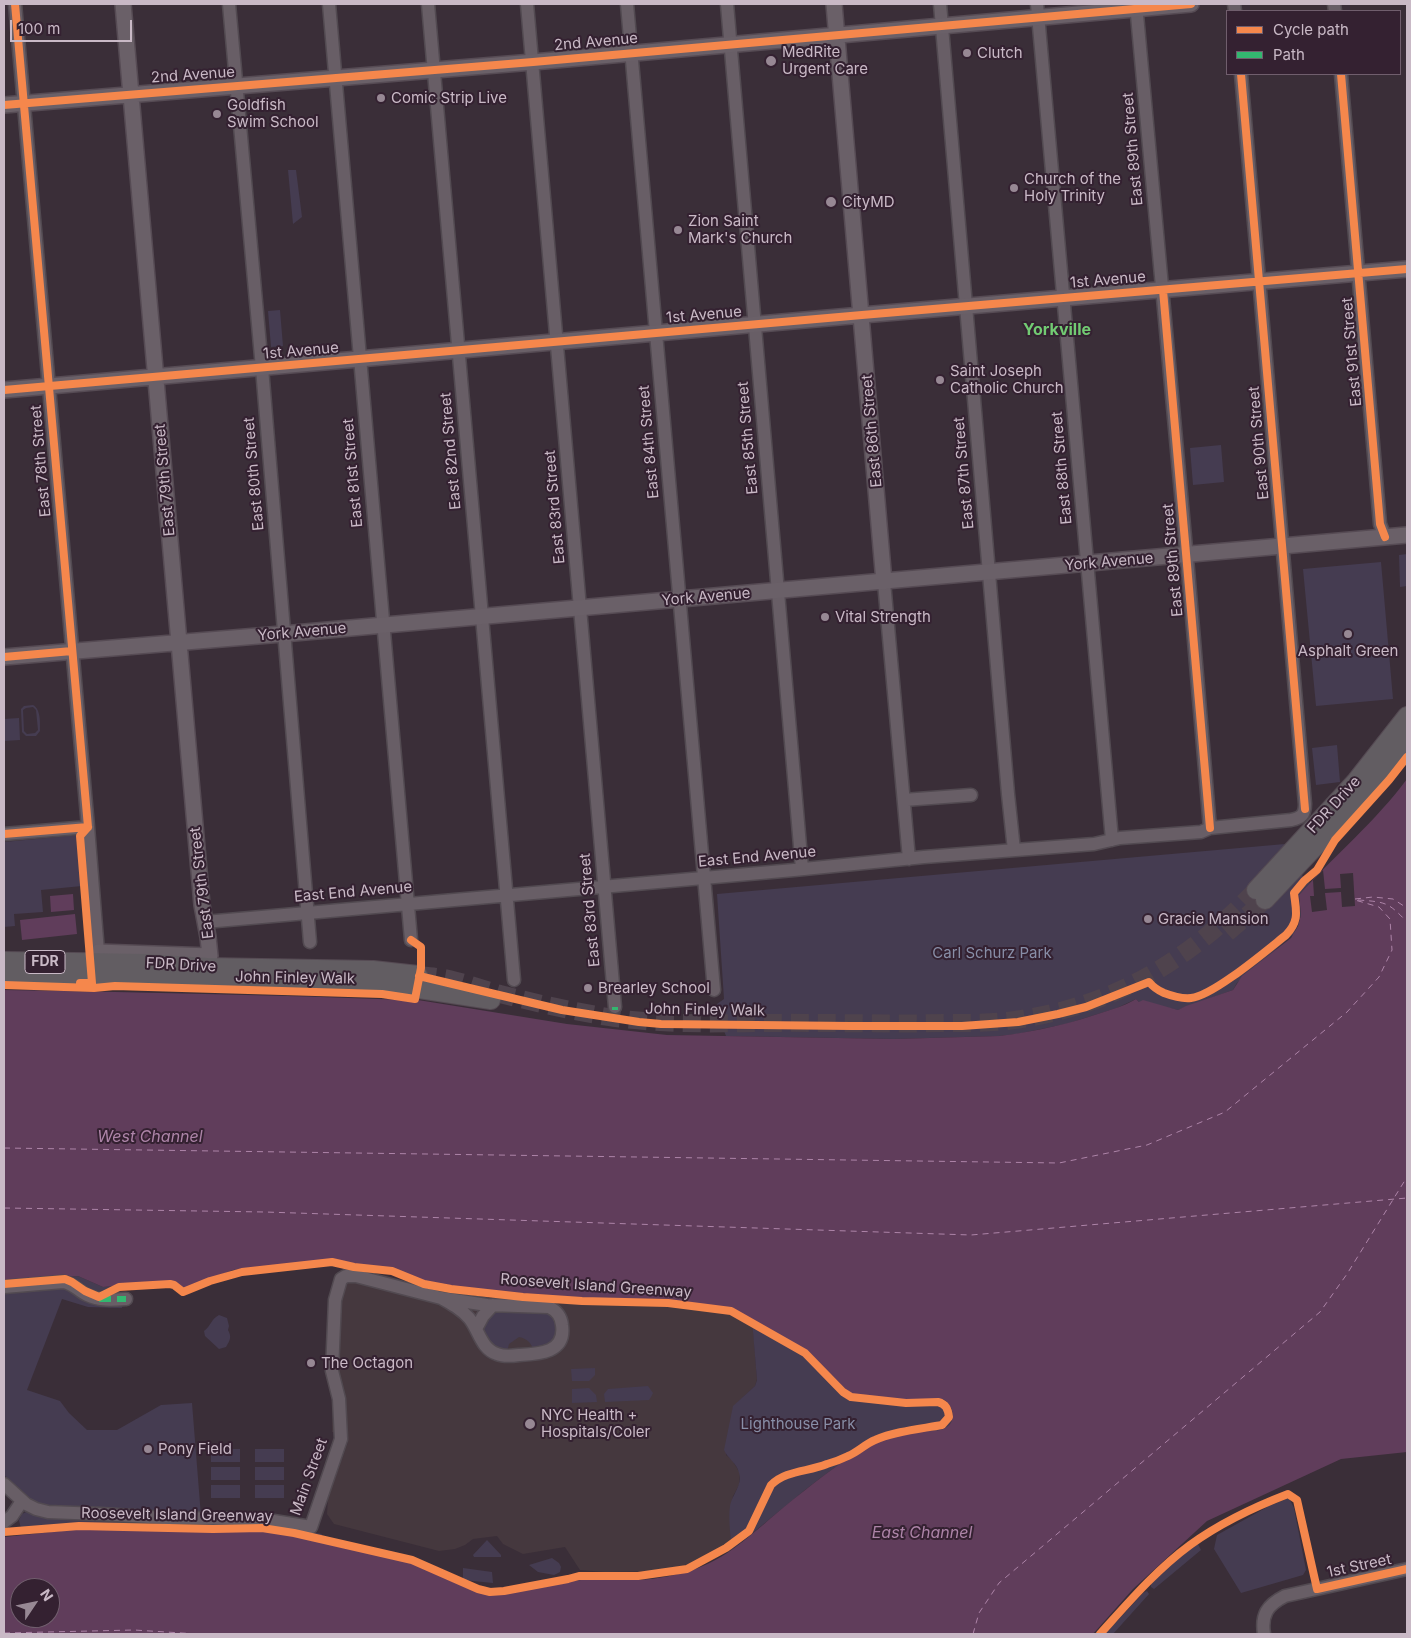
<!DOCTYPE html>
<html>
<head>
<meta charset="utf-8">
<style>
  body { margin:0 }
  #map { position:relative; width:1411px; height:1638px; overflow:hidden; background:#3a2e38; font-family:Inter,sans-serif }
  canvas { display:block }
  .frame { position:absolute; inset:0; border:5px solid #c9b9c6; pointer-events:none }
  .legend { position:absolute; left:1226px; top:10px; width:175px; height:65px; box-sizing:border-box; background:#342131; border:1px solid #705e6d; margin:0; padding:6px 9px; list-style:none; font-size:15px; color:#c9b9c6 }
  .legend li { display:flex; align-items:center; gap:10px; height:25px }
  .legend b { width:25px; border:1px solid #705e6d }
  .north { position:absolute; left:10px; top:1578px; width:50px; height:50px; box-sizing:border-box; background:#342131; border:1px solid #705e6d; border-radius:50%; rotate:56deg; font-size:14px; font-weight:700; line-height:20px; text-align:center; color:#c9b9c6 }
  .north::after { content:''; display:block; margin:auto; width:18px; height:22px; background:#978894; clip-path:polygon(50% 0,100% 100%,50% 72%,0 100%) }
  .scale { position:absolute; left:10px; top:20px; width:122px; height:22px; box-sizing:border-box; border:2px solid #c9b9c6; border-top:0; padding-left:6px; font-size:15px; line-height:18px; white-space:nowrap; color:#c9b9c6; -webkit-text-stroke:4px #342131; paint-order:stroke }
</style>
</head>
<body>
<div id="map">
<canvas width="1411" height="1638"></canvas>
<div class="frame"></div>
<ul class="legend">
<li><b style="height:6px;background:#f5874c"></b>Cycle path</li>
<li><b style="height:6px;background:#33b770"></b>Path</li>
</ul>
<div class="north">N</div>
<div class="scale">100 m</div>
</div>
<script>
const g = document.querySelector('canvas').getContext('2d');
g.lineJoin = 'round';
function fillPath(path, color) { g.fillStyle = color; g.fill(path, 'evenodd'); }
function trace(path, color, width, dash) { g.strokeStyle = color; g.lineWidth = width; g.lineCap = dash ? 'butt' : 'round'; g.setLineDash(dash || []); g.stroke(path); }
function drawText(font, color, halo, rows, align = 'center') {
  g.font = font + ' Inter,sans-serif'; g.lineWidth = 4; g.setLineDash([]); g.textBaseline = 'middle'; g.strokeStyle = halo; g.fillStyle = color; for (const [text, x, y, turn = 0] of rows) {
    g.save(); g.translate(x, y); g.rotate((+turn || 0) * Math.PI / 180); g.textAlign = isNaN(turn) ? turn : align; if (halo) g.strokeText(text, 0, 0); g.fillText(text, 0, 0); g.restore();
  }
}
const medical = new Path2D(`
  M342,1272l141,29 190,5 60,8 20,13 4,52 -2,7 -16,15 -13,54 6,5 8,13 -1,12 -6,11 -3,20 1,26 -34,20 -20,5 -24,4 -48,1 -25,-2 -15,-23 -42,7 -20,-10 -6,-8 -24,3 -8,6 -10,4 -16,2 -105,-27 -7,-10 1,-16 20,-56v-8l-16,-2 1,-30 -4,-24 3,-91 3,-11z`);
const green = new Path2D(`
  M288,170h8l6,47 -9,7z
  M280,310l3,36 -12,1 -3,-36z
  M1221,445l3,37 -31,3 -3,-37z
  M1407,554v32l-7,1 -1,-32z
  M1381,562l12,137 -77,7 -13,-137z
  M33,705c8,4 7,18 7,26l-4,5h-10l-4,-4 -1,-23 3,-3zM33,707l3,3 2,20 -3,3 -8,1 -3,-3 -1,-21 3,-2z
  M19,718l1,22 -16,1v-22z
  M1337,745l3,37 -24,3 -4,-37z
  M78,835l4,51 -41,4 2,22 -29,2 1,12 -11,1v-85z
  M1285,844h5l11,30 9,9 -11,12 2,20 -7,19 -57,49 -4,7 -55,20 -36,-8h-3l-3,-3 -19,9 -51,16 -49,10 -18,2 -105,3 -168,-3 -8,-20 -1,-12 7,-5 -7,-105z
  M78,1276l25,11 16,-1 3,22 -34,-1 -26,-8 -35,91 33,11 9,12 18,17h30l44,-25 31,-2 9,113 -160,-10 -9,-6 -28,-25v-193z
  M494,1311l56,2 5,5 3,15 -6,11 -18,7c-3,-8 -6,-12 -15,-14l-10,7 -2,8 -14,-4 -11,-19 2,-8z
  M219,1315l8,3 2,8 -1,4c4,7 2,10 -2,17l-7,2 -14,-13 -1,-5c7,-5 7,-12 15,-16z
  M752,1320l58,33 41,42 55,6 37,-2c11,7 14,21 3,29 -8,5 -21,2 -30,4 -16,2 -32,6 -47,14 -7,3 -13,8 -20,12 -42,27 -78,62 -118,92 0,-14 -3,-30 -1,-44 2,-11 13,-22 9,-33 -2,-10 -11,-14 -15,-23l9,-44 22,-20 2,-6z
  M595,1368v7l-6,6h-17l-1,-12z
  M648,1386l5,7 -2,4 -2,3 -44,2 -1,-8 4,-5z
  M589,1388l7,7 1,7 -25,1v-14z
  M211,1449h29v13h-29z
  M255,1449h29v13h-29z
  M211,1467h29v13h-29z
  M255,1467h29v13h-29z
  M211,1485h29v13h-29z
  M255,1485h29v13h-29z
  M1289,1498l5,10 12,62 -3,5 -62,18 -27,-44 3,-14 52,-29z
  M26,1512l14,4 214,7 68,11 -1,3 -54,-10 -26,-1 -162,-2 -58,5 -2,-9 3,-6z
  M487,1540l14,15v2h-27l-1,-2z
  M1198,1544l3,6 -47,39 -3,-2v-3c14,-14 29,-29 47,-40z
  M552,1558l7,5 2,4 -1,5 -6,3 -16,-3 -9,-7z
  M463,1568l29,4 1,11 -30,-3z
  M1147,1591l2,3 -36,40h-8l38,-41z`);
const water = new Path2D(`
  M1407,779v673l-66,7 -134,62 -74,68 -40,45h-1089v-97l85,-9 34,1 32,-1 35,3 70,-2 13,1 138,32 63,28 13,4h12c27,-5 55,-12 82,-14 19,-1 38,0 57,0 20,-1 41,-5 60,-12 33,-12 59,-39 86,-61 26,-21 53,-43 82,-60 16,-9 34,-14 51,-16 8,-1 18,1 26,-2 14,-5 12,-23 0,-30l-37,2 -34,-2 -21,-4 -41,-42 -77,-44 -83,-10 -78,1 -109,-11 -38,-7 -35,-12 -68,-10 -89,10 -50,19 -8,-8 -72,6 -25,-11 -74,6v-292c134,2 269,5 403,10l8,2 3,-2 149,24 100,11 227,4 105,-3c36,-4 73,-13 108,-25 10,-3 21,-7 29,-12l3,3 4,-2 35,10 8,-4 47,-16 9,-14 49,-38 7,-12 3,-11 -2,-20c35,-39 77,-74 108,-116zM20,1588h30v30h-30z
  M73,894l1,16 -23,2 -1,-16z
  M75,914l2,20 -55,6 -2,-20z`);
const pier = new Path2D(`
  M1323,870l2,19 16,-1 -1,-14 13,-1 2,33 -13,1 -1,-15 -16,1 2,17 -15,2 -2,-16h4l-1,-16z`);
const ferry = new Path2D(`
  M1355,899l18,-2 20,2 14,9
  M1358,900c28,2 30,2 49,22
  M4,1148l1055,15 88,-18 78,-33 122,-100 32,-35 13,-27 -2,-31 -11,-12 -24,-7
  M4,1208l261,4 706,23 436,-37
  M4,1633l130,-3 64,4
  M973,1634l6,-21 20,-30 321,-271 27,-38 60,-97`);
const highwayTunnel = new Path2D(`
  M1227,933l38,-33
  M418,975c10,1 21,2 31,4 17,4 34,10 51,15 36,9 72,17 108,23 67,10 136,5 204,6 45,0 91,1 137,0 22,0 44,0 66,-3 99,-14 173,-59 241,-130`);
const minor = new Path2D(`
  M15,4l73,823 10,125
  M229,4l33,364 48,574
  M329,4l82,936
  M428,4l86,976
  M527,4l88,1003
  M627,4l87,986
  M727,4l75,865
  M940,4l68,790 6,56
  M1037,4l75,836
  M1136,4l52,566 22,258
  M1234,4l1,7
  M1334,4l1,7
  M1341,74l39,450 5,13
  M884,582l25,277
  M904,800l67,-5
  M4,834l84,-7
  M205,922l589,-52 130,-13 170,-13 26,-6 81,-6 9,-4 81,-8c10,-2 14,-5 14,-16l-64,-730
  M4,1287l59,-5c10,1 15,9 24,13 13,6 25,5 39,4
  M476,1329l7,-13 10,-11
  M4,1484l22,20 10,5 12,3 53,2 63,4 97,1 50,8 30,-88 -2,-40 -7,-28 3,-71 6,-21 5,-3h10l85,22 46,7 62,2c8,4 12,9 13,18 4,28 -23,29 -43,30 -7,1 -15,2 -22,-1 -16,-5 -18,-24 -28,-36 -8,-9 -17,-14 -28,-20
  M4,1522l8,-6 10,-15
  M1264,1634c-3,-19 3,-29 21,-38l122,-27`);
const major = new Path2D(`
  M834,4l50,578
  M4,105l529,-43 658,-58
  M4,390l858,-75 545,-46
  M4,657l290,-24 1113,-98
  M98,952l112,4 -2,-19 -6,-32 -79,-901`);
const highway = new Path2D(`
  M1256,890l100,-109 51,-65
  M1265,900l93,-99 49,-62
  M4,961l142,2 61,4 166,3 45,5
  M4,974l133,2 84,6 158,2 27,3 85,13`);
const quiet = new Path2D(`
  M615,1007v3
  M99,1299h27`);
const cycleway = new Path2D(`
  M15,4l73,823
  M1241,74l64,735
  M1341,74l39,450 5,13
  M4,105l529,-43 658,-58
  M1163,290l47,538
  M4,390l858,-75 545,-46
  M4,657l68,-6
  M4,834l84,-7
  M419,976l143,34 77,12 22,2 190,2h111l56,-4 40,-8 28,-7 63,-25c5,6 8,8 15,11 8,3 18,6 27,5 22,-2 76,-48 95,-63 14,-15 10,-24 8,-42l10,-12 13,-11 18,-30 54,-60 18,-23
  M80,983h12l-12,-147 8,-9
  M4,985l90,3 21,-2 267,8 33,5 6,-31v-21l-10,-7
  M4,1284l61,-5 7,3 13,9 14,6 20,-10 51,-3 4,1 9,7 27,-11 32,-9 90,-10 22,5 38,4 32,13 27,5 72,8 59,4 86,2 63,8 74,42 38,39 8,5 55,6 32,-1c8,2 10,7 11,15l-7,8c-22,4 -46,6 -67,15 -10,4 -17,12 -27,16 -6,3 -14,6 -21,8 -19,8 -41,6 -56,21l-22,46 -23,17 -39,21 -49,7h-59l-11,3 -64,12 -14,1 -12,-3 -66,-29 -118,-27 -32,-5 -49,1 -134,-3 -75,6
  M1100,1634c28,-31 56,-64 90,-89 29,-21 64,-38 98,-51l9,6 20,89 90,-20`);
const markers = [
  [967,53,5,"#978894"],
  [771,61,6,"#978894"],
  [381,98,5,"#978894"],
  [217,114,5,"#978894"],
  [1014,188,5,"#978894"],
  [831,202,6,"#978894"],
  [678,230,5,"#978894"],
  [940,380,5,"#978894"],
  [825,617,5,"#978894"],
  [1348,634,5,"#978894"],
  [1148,919,5,"#978894"],
  [588,988,5,"#978894"],
  [311,1363,5,"#978894"],
  [530,1424,6,"#978894"],
  [148,1449,5,"#978894"]
];
const shields = [
  [45,962,40]
];
const shieldNames = [
  ["FDR",45,962]
];
const streetNames = [
  ["2nd Avenue",596,42,-5],
  ["2nd Avenue",193,75,-4],
  ["East 89th Street",1133,149,-95],
  ["1st Avenue",1108,280,-5],
  ["1st Avenue",704,315,-5],
  ["1st Avenue",301,351,-5],
  ["East 91st Street",1352,352,-95],
  ["East 86th Street",872,431,-95],
  ["East 85th Street",748,438,-95],
  ["East 84th Street",649,442,-95],
  ["East 90th Street",1259,443,-95],
  ["East 82nd Street",451,451,-95],
  ["East 78th Street",41,461,-95],
  ["East 88th Street",1062,468,-95],
  ["East 81st Street",353,473,-95],
  ["East 87th Street",964,473,-95],
  ["East 80th Street",254,474,-95],
  ["East 79th Street",165,480,-95],
  ["East 83rd Street",555,507,-95],
  ["East 89th Street",1173,560,-95],
  ["York Avenue",1109,562,-5],
  ["York Avenue",706,597,-5],
  ["York Avenue",302,632,-5],
  ["FDR Drive",1334,805,-48],
  ["East End Avenue",757,857,-5],
  ["East 79th Street",202,883,-97],
  ["East End Avenue",353,892,-5],
  ["East 83rd Street",590,910,-95],
  ["FDR Drive",181,965,3],
  ["John Finley Walk",295,978,1],
  ["John Finley Walk",705,1010,1],
  ["Roosevelt Island Greenway",596,1286,4],
  ["Main Street",309,1477,-70],
  ["Roosevelt Island Greenway",177,1515,1],
  ["1st Street",1359,1566,-12]
];
const poiNames = [
  ["MedRite",782,52],
  ["Urgent Care",782,69],
  ["Clutch",977,53],
  ["Comic Strip Live",391,98],
  ["Goldfish",227,105],
  ["Swim School",227,122],
  ["Church of the",1024,179],
  ["Holy Trinity",1024,196],
  ["CityMD",842,202],
  ["Zion Saint",688,221],
  ["Mark's Church",688,238],
  ["Saint Joseph",950,371],
  ["Catholic Church",950,388],
  ["Vital Strength",835,617],
  ["Asphalt Green",1348,651,"center"],
  ["Gracie Mansion",1158,919],
  ["Brearley School",598,988],
  ["The Octagon",321,1363],
  ["NYC Health +",541,1415],
  ["Hospitals/Coler",541,1432],
  ["Pony Field",158,1449]
];
const parkNames = [
  ["Carl Schurz Park",992,953],
  ["Lighthouse Park",798,1424]
];
const neighbourhoodNames = [
  ["Yorkville",1057,330]
];
const waterNames = [
  ["West Channel",150,1137],
  ["East Channel",922,1533]
];
fillPath(medical, '#45383e');
fillPath(green, '#453c51');
fillPath(water, '#603d5b');
fillPath(pier, '#3a2e38');
trace(ferry, '#ad84a8', 1, [6, 5]);
trace(highwayTunnel, '#4f434d', 18, [18, 9]);
trace(minor, '#524a51', 15);
trace(major, '#564b54', 18);
trace(highway, '#554a53', 20);
trace(minor, '#685e66', 12);
trace(major, '#6a6068', 15);
trace(highway, '#625d62', 18);
trace(quiet, '#33b770', 6, [12, 6]);
trace(cycleway, '#f5874c', 8);
for (const [x, y, r, color] of markers) { const dot = new Path2D(); dot.arc(x, y, r, 0, 2 * Math.PI); g.fillStyle = color; g.fill(dot); trace(dot, '#342131', 2); }
for (const [x, y, w] of shields) { const box = new Path2D(); box.roundRect(x - w / 2, y - 11.5, w, 23, 4); g.fillStyle = '#342131'; g.fill(box); trace(box, '#c9b9c6', 1); }
drawText('bold 14px', '#c9b9c6', null, shieldNames);
drawText('15px', '#c9b9c6', '#342131', streetNames);
drawText('15px', '#c9b9c6', '#342131', poiNames, 'left');
drawText('15px', '#888ea7', '#342131', parkNames);
drawText('bold 16px', '#72cb73', '#342131', neighbourhoodNames);
drawText('italic 16px', '#ad84a8', '#342131', waterNames);
</script>
</body>
</html>
